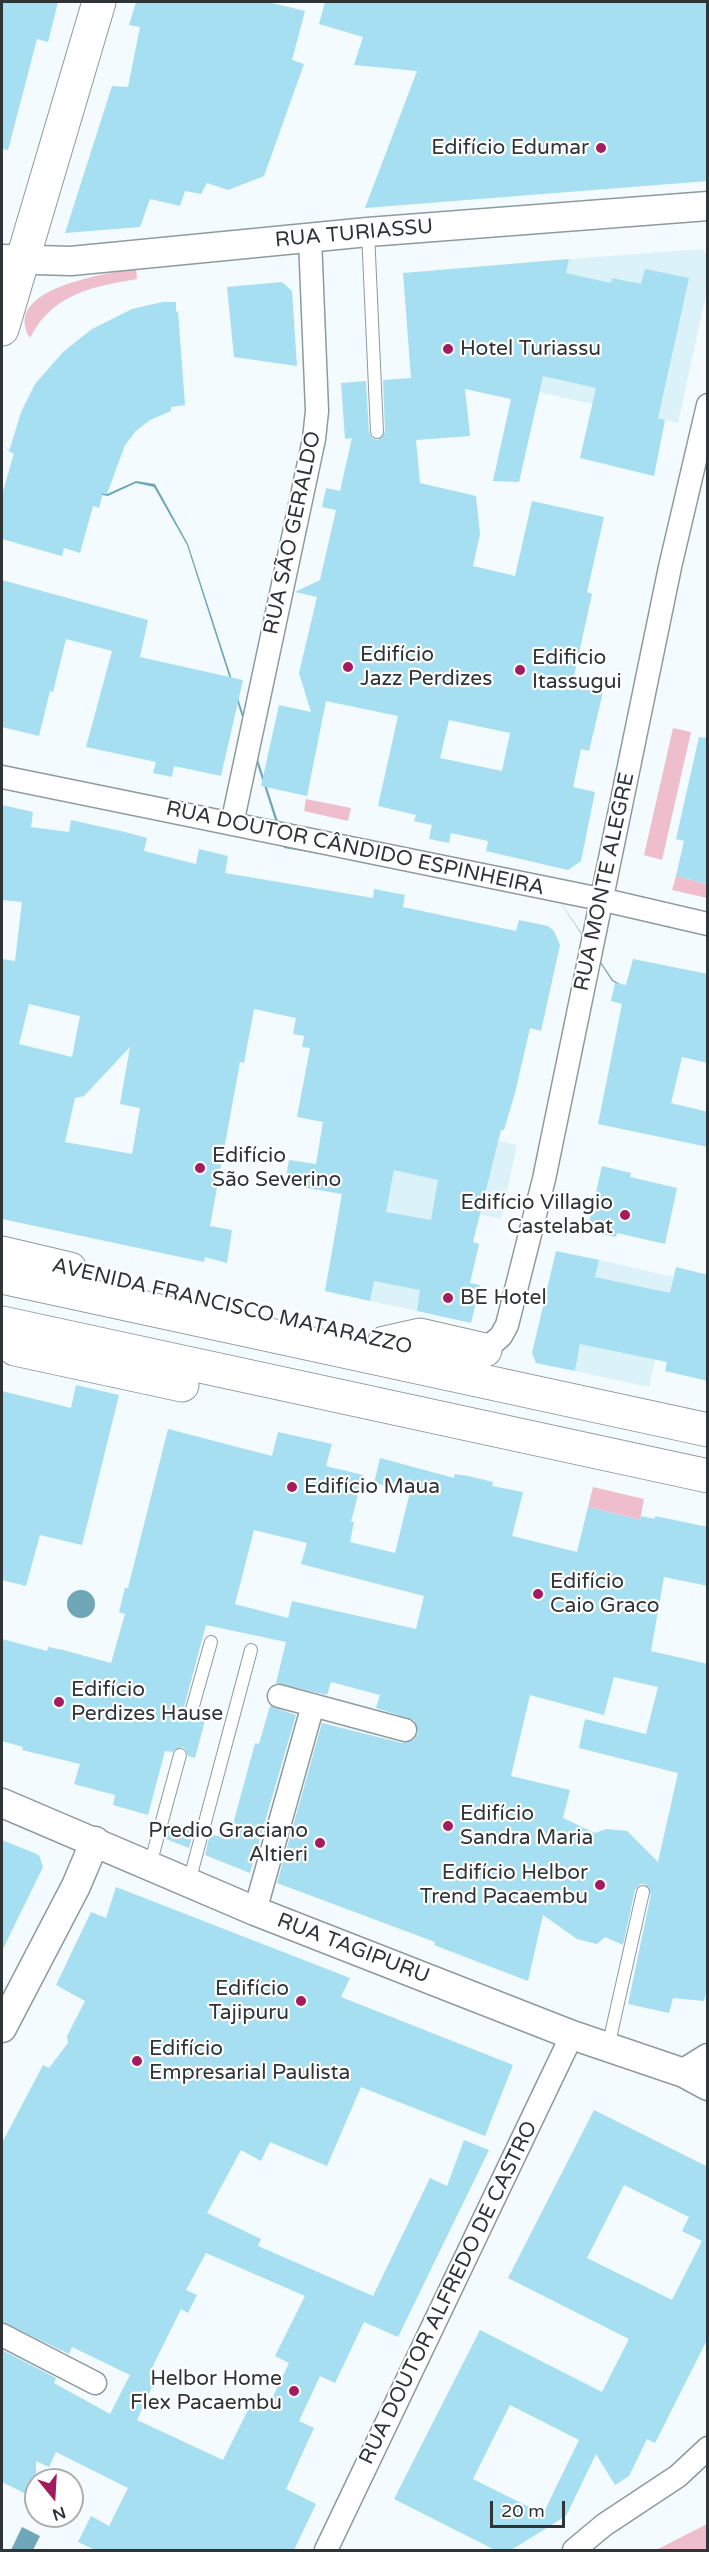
<!DOCTYPE html>
<html>
<head>
<meta charset="utf-8">
<style>
  body { margin:0 }
  #map { position:relative; width:709px; height:2552px; overflow:hidden; background:#f3fbfe; font-family:"Varela Round",sans-serif }
  canvas { display:block }
  .frame { position:absolute; inset:0; border:3px solid #2f3436; pointer-events:none }
  .north { position:absolute; left:24px; top:2468px; width:60px; height:60px; box-sizing:border-box; background:#fff; border:2px solid #acaeaf; border-radius:50%; rotate:162deg; font-size:16px; font-weight:700; line-height:24px; text-align:center; color:#2f3436 }
  .north::after { content:''; display:block; margin:auto; width:21px; height:27px; background:#a61a5e; clip-path:polygon(50% 0,100% 100%,50% 72%,0 100%) }
  .scale { position:absolute; left:490px; top:2501px; width:75px; height:27px; box-sizing:border-box; border:3px solid #2f3436; border-top:0; padding-left:8px; font-size:18px; line-height:21px; white-space:nowrap; color:#2f3436; -webkit-text-stroke:4px #fff; paint-order:stroke }
</style>
</head>
<body>
<div id="map">
<canvas width="709" height="2552"></canvas>
<div class="frame"></div>
<div class="north">N</div>
<div class="scale">20 m</div>
</div>
<script>
const g = document.querySelector('canvas').getContext('2d');
g.lineJoin = 'round';
function fillPath(path, color) { g.fillStyle = color; g.fill(path, 'evenodd'); }
function trace(path, color, width, dash) { g.strokeStyle = color; g.lineWidth = width; g.lineCap = dash ? 'butt' : 'round'; g.setLineDash(dash || []); g.stroke(path); }
function drawText(font, color, halo, rows, align = 'center') {
  g.font = font + ' "Varela Round",sans-serif'; g.lineWidth = 4.5; g.setLineDash([]); g.textBaseline = 'middle'; g.strokeStyle = halo; g.fillStyle = color; for (const [text, x, y, turn = 0] of rows) {
    g.save(); g.translate(x, y); g.rotate((+turn || 0) * Math.PI / 180); g.textAlign = isNaN(turn) ? turn : align; if (halo) g.strokeText(text, 0, 0); g.fillText(text, 0, 0); g.restore();
  }
}
const built = new Path2D(`
  M703,249l4,8v33l-29,133 -139,-31 30,-133z
  M403,1120l114,25 -16,74 -66,-15 -18,107 -47,-10z
  M599,1260l75,17 -25,110 -74,-16z`);
const green = new Path2D(`
  M136,268l1,11c-45,8 -84,14 -107,59 -30,-50 77,-64 106,-70z
  M673,728l18,4 -29,128 -18,-5z
  M306,799l45,9 -3,13 -44,-10z
  M676,876l31,8v14l-35,-8z
  M593,1487l51,12 -4,21 -52,-13z
  M707,2524v26h-51l49,-25z`);
const water = new Path2D(`
  M2,445l59,40 46,9 29,-13 19,3 33,60 98,302 269,48 58,86 94,53 -95,-52 -57,-87 -271,-46 -97,-303 -33,-58 -18,-4 -28,13 -48,-9z
  M67 1604a14 14 0 1 1 28 0a14 14 0 1 1-28 0Z
  M22,2527l18,9 -7,14h-22z`);
const building = new Path2D(`
  M2,2h56l-10,40 -11,-3 -29,111 -6,-1z
  M136,2h132l37,9 -13,49 12,4 -40,112 -36,14 -21,-7 -6,11 -16,-3 -5,15 -30,-7 -10,28 -75,6 47,-147 16,1 12,-60 -11,-2z
  M325,2h383v179l-343,27 52,-137 -63,-6 9,-28 -44,-13z
  M569,259l-3,14 45,10 1,-5 29,6 4,-15 44,9 -31,140 7,2 -11,56 -74,-18 16,-70 -53,-12 -24,106 -26,-1 18,-82 -46,-10 5,47 -54,4 4,43 56,13 4,38 -7,32 42,10 17,-75 72,16 -17,75 5,2 -20,91 31,7 -14,59 -8,-2 -8,38 22,5 -14,69 -13,9 -82,-19 2,-10 -37,-8 -2,10 -20,-4 3,-14 -18,-4 2,-6 -38,-9 20,-90 -72,-15 -19,95 -46,-10 18,-81 32,7 -12,-39 18,-76 -22,-5 25,-12 16,-70 -14,-3 4,-19 14,3 12,-53 -7,1 -4,-56 25,-2 3,52 4,6 5,1 7,-8 -2,-52 28,-2 -8,-105zM449,720l61,13 -8,38 -62,-13z
  M282,282l10,9 5,75 -63,-9 -7,-70z
  M162,302h14v10l2,-1 7,94 -14,2v4l-21,9 -14,11 -11,14 -18,49 -4,-1 -4,15 -6,-2 -13,47 -16,-5 -2,8 -60,-17v-44l12,-42 -5,-1 12,-40 14,-28 28,-32 29,-23 40,-20z
  M2,580l146,40 -8,37 103,23 -22,96 -47,-10 -2,11 -19,-4 3,-11 -70,-15 26,-96 -46,-12 -13,53 -3,-1 -11,45 -37,-9z
  M699,737l9,1v146l-32,-8 8,-35 -8,-2z
  M2,805l31,7 -2,15 38,5 2,-12 54,12 22,6 -3,13 52,13 3,-15 29,7 -3,17 148,25 1,-9 31,6 -2,12 113,24 3,-11 29,6 6,5 6,14 -19,86 -11,-3 -15,65 -11,37h-3l-28,112 6,2 -9,39 10,2 -9,38 -54,-12 3,-21 -46,-9 -4,20 -45,-10 17,-97 -57,-10 4,-24 27,4 7,-42 -26,-5 13,-69 -8,-1 2,-11 -11,-2 3,-16 -42,-9 -10,54 -4,-1 -30,164 22,4 -5,33 -22,-6 -1,5 -202,-43v-260l13,2 7,-59 -20,-2zM29,1004l51,12 -8,41 -53,-13zM130,1047l-10,57 20,4 -8,46 -67,-12 10,-44 9,-2zM394,1170l44,10 -7,40 -45,-8z
  M633,959l75,15v89l-26,-6 -11,46 37,9v35l-110,-23 24,-120 -11,-3 4,-18 11,2z
  M602,1166l29,7 -1,4 47,11 -12,56 -48,-11 -1,4 -29,-6z
  M556,1251l43,9 -4,17 75,16 6,-26 32,8v106l-43,-10 2,-9 -87,-18 -5,27 -39,-8 -4,-10z
  M76,1385l43,10 -37,150 -42,-10 -14,51 -24,-6v-189l69,17z
  M168,1429l104,27 6,-24 54,12 -6,22 37,9 -12,47h3l-4,20 45,11 15,-61 -36,-9 6,-25 74,20 1,-4 13,2 25,6 -1,4 31,6 -11,44 65,16 11,-45 52,13 1,-4 14,3v-3l53,11v59l-44,-9 -13,74 57,13v320l-4,17 -31,-3 -4,15 -41,-9 23,-110 -6,-10h-5l-5,6 -12,55 -18,-8 -8,7 -20,-5 -34,-24 -15,66 -94,-36 1,-3 -158,-59 45,-160 80,20 12,-3 4,-7 -4,-13 -38,-12 4,-13 -49,-13 -4,13 -51,-12 10,-41 -80,-17 -23,86 2,7 4,3 7,-2 3,-4 7,2 -11,41 -7,-2 -2,-6 -4,-3 -10,5 -7,-1 -17,64 -35,-10 2,-10 -41,-11 6,-20 -58,-14 1,-3 -21,-6v-102l45,12 1,-4 15,3 48,13 14,-49 -6,-2 6,-24h3zM254,1530l53,13 -6,21 123,32 -8,33 -124,-28 -4,17 -53,-14zM614,1677l44,10 -12,47 -61,-15 -6,29 99,25 -20,89 -31,-31 -21,-2 -11,4 -32,-15 7,-28 -59,-14 19,-81 74,20z
  M270,1706l26,9 -46,158 -45,-18 5,-21 19,5 26,-96 4,1z
  M170,1824l24,6 -5,18 -23,-9z
  M2,1840l37,15 4,12 -41,84z
  M116,1887l234,91 -9,19 172,68 -28,71 -124,-49 -34,79 -57,-24 -9,19 -20,-11 -34,63 54,26 -3,7 115,50 57,-118 17,8 17,-46 25,10 -91,187 -34,-15 -29,61 -15,-7 -21,45 15,7 -28,61 30,15 -22,46h-199l-17,-8 13,-26 18,10 19,-38 -72,-36 -7,15 -13,-6v38l-34,-17v-132l54,28 -2,5 56,31 20,-39 -58,-28 -3,7 -67,-32v-179l41,-78 6,3 19,-25 -1,-7 18,-35 -29,-16 35,-73 15,6zM206,2253l99,43 -30,60 14,7 -21,44 -15,-7 -30,60 -86,-40 19,-42 -7,-4 32,-65 7,4 9,-18 -11,-5z
  M594,2110l114,57v171l-53,105 -8,-4 -18,37 -14,9 -19,-31 -30,62 -55,34h-16l-101,-51 86,-169 122,62 27,-53 -121,-61zM624,2185l65,32 -7,14 20,10 -30,59 -85,-42zM510,2405l69,35 -36,74 -70,-35z`);
const service = new Path2D(`
  M368,232l9,200
  M191,1713l20,-71
  M150,1865l30,-110
  M189,1882l62,-232
  M608,2047l35,-155`);
const minor = new Path2D(`
  M2,777l598,122 108,25
  M232,824l82,-385 3,-28 -7,-173
  M485,1350l16,-14 6,-11 37,-146 126,-612 38,-162
  M279,1696l126,34
  M255,1911l58,-206
  M2,2335l93,48
  M326,2550l246,-515
  M574,2550l30,-25 74,-49 30,-28`);
const tertiary = new Path2D(`
  M2,259l69,2 297,-29 340,-26
  M2,1803l253,108 317,124 112,38 24,13
  M2,2028l74,-142 19,-45
  M684,2073l24,-15`);
const secondary = new Path2D(`
  M2,329l97,-327`);
const primary = new Path2D(`
  M2,1253l68,16
  M2,1277l706,153
  M2,1323l706,153
  M384,1343l36,-8 65,15
  M15,1349l167,36`);
const markers = [
  [601,148,6,"#a61a5e"],
  [448,349,6,"#a61a5e"],
  [348,667,6,"#a61a5e"],
  [520,670,6,"#a61a5e"],
  [200,1168,6,"#a61a5e"],
  [625,1215,6,"#a61a5e"],
  [448,1298,6,"#a61a5e"],
  [292,1487,6,"#a61a5e"],
  [538,1594,6,"#a61a5e"],
  [59,1702,6,"#a61a5e"],
  [448,1826,6,"#a61a5e"],
  [320,1843,6,"#a61a5e"],
  [600,1885,6,"#a61a5e"],
  [301,2001,6,"#a61a5e"],
  [137,2061,6,"#a61a5e"],
  [294,2391,6,"#a61a5e"]
];
const poiNames = [
  ["Edifício Edumar",589,148,"right"],
  ["Hotel Turiassu",460,349],
  ["Edifício",360,655],
  ["Jazz Perdizes",360,679],
  ["Edificio",532,658],
  ["Itassugui",532,682],
  ["Edifício",212,1156],
  ["São Severino",212,1180],
  ["Edifício Villagio",613,1203,"right"],
  ["Castelabat",613,1227,"right"],
  ["BE Hotel",460,1298],
  ["Edifício Maua",304,1487],
  ["Edifício",550,1582],
  ["Caio Graco",550,1606],
  ["Edifício",71,1690],
  ["Perdizes Hause",71,1714],
  ["Edifício",460,1814],
  ["Sandra Maria",460,1838],
  ["Predio Graciano",308,1831,"right"],
  ["Altieri",308,1855,"right"],
  ["Edifício Helbor",588,1873,"right"],
  ["Trend Pacaembu",588,1897,"right"],
  ["Edifício",289,1989,"right"],
  ["Tajipuru",289,2013,"right"],
  ["Edifício",149,2049],
  ["Empresarial Paulista",149,2073],
  ["Helbor Home",282,2379,"right"],
  ["Flex Pacaembu",282,2403,"right"]
];
const streetNames = [
  ["RUA TURIASSU",354,234,-5],
  ["RUA SÃO GERALDO",293,533,-78],
  ["RUA DOUTOR CÂNDIDO ESPINHEIRA",355,849,12],
  ["RUA MONTE ALEGRE",605,882,-78],
  ["AVENIDA FRANCISCO MATARAZZO",232,1307,13],
  ["RUA TAGIPURU",353,1949,21],
  ["RUA DOUTOR ALFREDO DE CASTRO",449,2293,-64]
];
fillPath(built, '#dbf2f9');
fillPath(green, '#efbecd');
fillPath(water, '#6fa7b9');
fillPath(building, '#a5dff1');
trace(service, '#8e9a9e', 14);
trace(minor, '#8e9a9e', 25);
trace(tertiary, '#8e9a9e', 31);
trace(secondary, '#8e9a9e', 35);
trace(primary, '#8e9a9e', 35);
trace(service, '#fff', 12);
trace(minor, '#fff', 22);
trace(tertiary, '#fff', 28);
trace(secondary, '#fff', 33);
trace(primary, '#fff', 33);
for (const [x, y, r, color] of markers) { const dot = new Path2D(); dot.arc(x, y, r, 0, 2 * Math.PI); g.fillStyle = color; g.fill(dot); trace(dot, '#fff', 2); }
drawText('21px', '#2f3436', '#fff', poiNames, 'left');
drawText('21px', '#2f3436', '#fff', streetNames);
</script>
</body>
</html>
